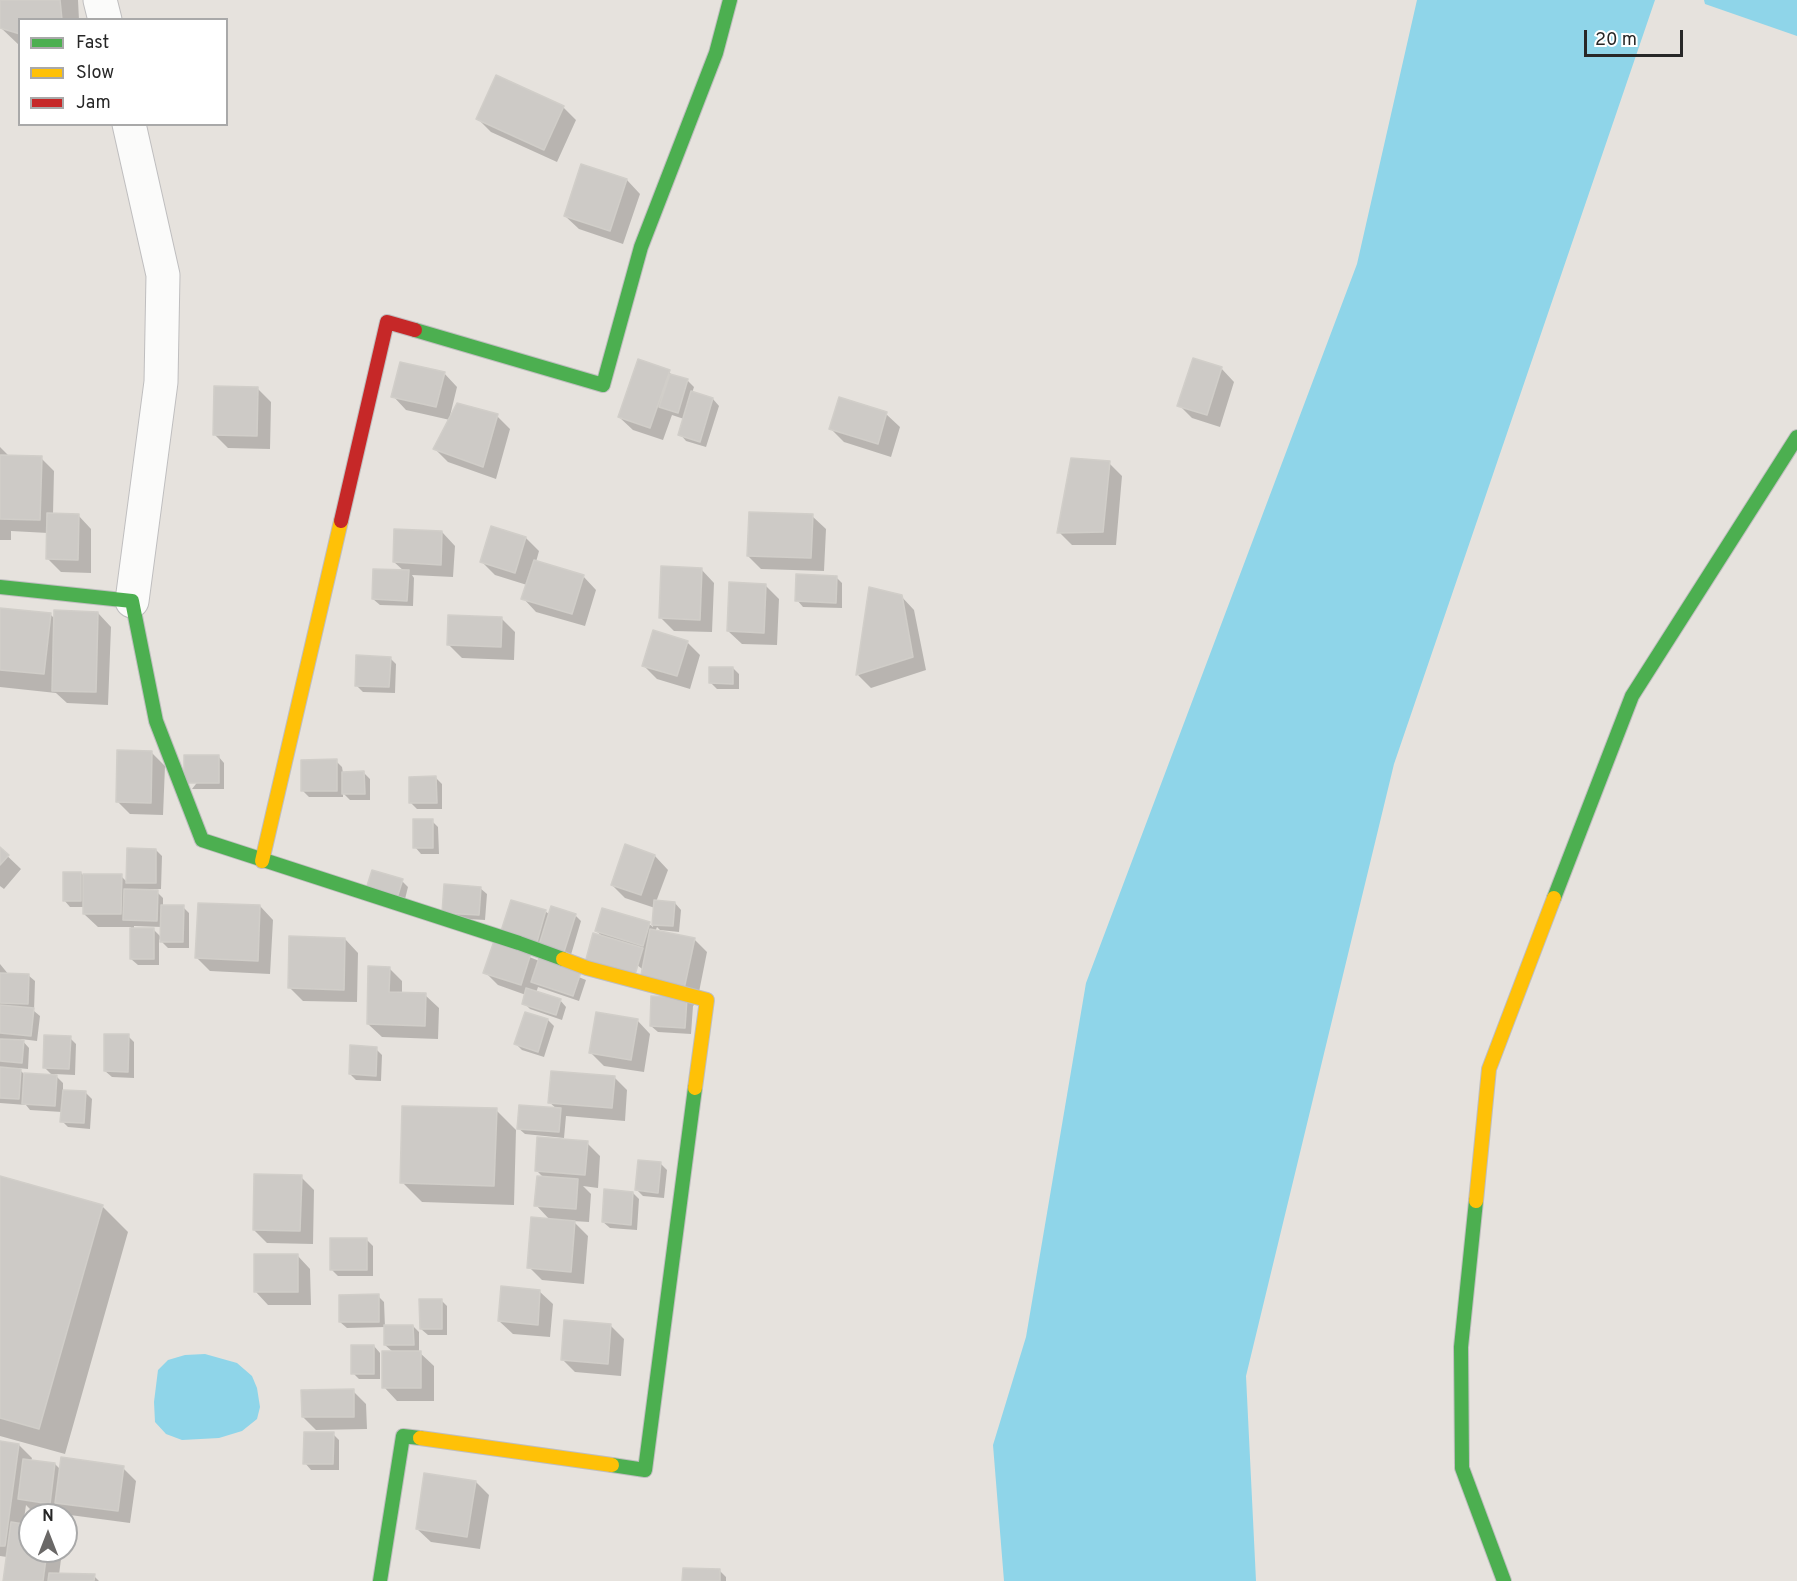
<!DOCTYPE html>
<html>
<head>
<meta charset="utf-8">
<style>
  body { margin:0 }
  #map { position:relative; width:1797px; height:1581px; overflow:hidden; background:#e6e2dd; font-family:Overpass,sans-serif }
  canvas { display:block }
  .legend { position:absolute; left:18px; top:18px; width:210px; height:108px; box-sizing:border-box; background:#fff; border:2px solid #a9a9a9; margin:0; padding:8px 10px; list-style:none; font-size:18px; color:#272727 }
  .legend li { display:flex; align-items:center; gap:12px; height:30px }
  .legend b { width:30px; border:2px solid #a9a9a9 }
  .north { position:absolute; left:18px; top:1503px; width:60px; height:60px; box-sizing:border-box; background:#fff; border:2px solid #a9a9a9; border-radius:50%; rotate:0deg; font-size:16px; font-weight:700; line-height:24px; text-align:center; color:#272727 }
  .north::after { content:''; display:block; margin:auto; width:21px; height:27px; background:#6a6867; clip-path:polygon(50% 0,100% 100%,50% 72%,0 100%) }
  .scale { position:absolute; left:1584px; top:30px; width:99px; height:27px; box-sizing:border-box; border:3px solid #272727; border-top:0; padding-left:8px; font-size:18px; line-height:21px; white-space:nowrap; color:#272727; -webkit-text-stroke:4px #fff; paint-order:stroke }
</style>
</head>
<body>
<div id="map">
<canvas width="1797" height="1581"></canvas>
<ul class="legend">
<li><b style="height:8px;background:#4caf50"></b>Fast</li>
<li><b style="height:8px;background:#ffc107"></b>Slow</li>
<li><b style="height:8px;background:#c62828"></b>Jam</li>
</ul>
<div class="north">N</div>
<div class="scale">20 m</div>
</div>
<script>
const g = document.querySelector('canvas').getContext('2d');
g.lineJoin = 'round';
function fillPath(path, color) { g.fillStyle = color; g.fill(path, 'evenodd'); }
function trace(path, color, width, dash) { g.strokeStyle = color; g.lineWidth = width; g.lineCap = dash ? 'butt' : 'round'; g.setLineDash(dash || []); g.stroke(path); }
const water = new Path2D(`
  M1417,0h238l-261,764 -148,612 10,205h-252l-11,-136 33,-108 60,-354 271,-719z
  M1704,0h93v36l-92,-32z
  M205,1354l32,9 15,13 5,12 3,19 -3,12 -15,12 -23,7 -37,2 -16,-6 -11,-12 -1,-20 4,-32 10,-10 17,-5z`);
const shadow = new Path2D(`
  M0,0h78l1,20h-59v26l-20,-19z
  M563,107l13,13 -19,42 -66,-30 -13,-13z
  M627,180l13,14 -17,50 -44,-15 -14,-13z
  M1221,368l13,14 -14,45 -28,-9 -13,-13z
  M669,372l4,4 15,5 6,6 -2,6 21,6 6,7 -13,41 -20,-6 -6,-7 4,-15 -12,-4 -9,25 -30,-10 -14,-13z
  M444,373l13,14 -7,29h47l13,13 -14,50 -48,-17 -13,-13 15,-29 -44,-10 -13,-14z
  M258,389l13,13 -1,47 -42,-1 -14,-14z
  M886,414l14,13 -9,30 -47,-15 -13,-13z
  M0,447l10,10 31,1 13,13 -1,43 25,1 13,14v44l-30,-1 -14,-14 1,-25 -37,-2v9h-11z
  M1109,463l13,13 -6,69h-44l-13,-13z
  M812,516l14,13 -2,42 -63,-2 -13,-13z
  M442,532l13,14 -2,31 -41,-2 2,3 -1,28 -33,-1 -7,-6 31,-28 -10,-9z
  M526,538l13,13 -3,11 47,14 13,14 -11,36 -49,-14 -13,-14 4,-13 -32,-10 -13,-13z
  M701,569l13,14 -2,49 -38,-1 -14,-14z
  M836,577l6,6v25l-39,-1 -6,-7z
  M765,585l14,14 -2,46 -35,-1 -14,-13z
  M870,589l31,7 13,14 12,60 -55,18 -13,-13z
  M0,609l50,5 6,6 42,-7 13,14 -3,78 -41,-2 -11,-10 -56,-6z
  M501,618l14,14 -1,28 -52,-2 -14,-14z
  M687,642l13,13 -10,34 -33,-10 -13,-13z
  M390,658l6,6 -1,29 -32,-1 -6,-6z
  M733,668l6,6v15h-22l-7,-7z
  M152,753l13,13 -2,49 -33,-1 -13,-13z
  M218,756l6,7v26h-32z
  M336,761l6,6 1,6h21l6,6v21h-20l-7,-7v4h-34l-6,-6z
  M436,778l6,6v25h-25l-6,-6z
  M432,821l6,6 1,27h-18l-6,-7z
  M626,846l29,10 13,14 -12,32 19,1 6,7 -2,22 -19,-2 -3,-3 -2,5 39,7 13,13 -10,50 -4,4 -2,28 -33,-2 -7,-6 25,-29 -80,-66 53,-7 4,3 2,-19 -30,-10 -13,-13z
  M0,849l21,20 -17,20 -4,-3z
  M156,850l6,6 -1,33h-12v3h8l6,6v8l20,1 6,6v35h-21l-9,-9v26h-21l-7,-6v-32h-33l-14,-13v-7h-14l-6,-7 17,-27 3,3h37l7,7zM134,926l28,1v11l-9,-9h-19z
  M402,881l6,6 -4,16 -30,-8z
  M480,888l7,6 -2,26 -35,-2z
  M260,906l13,14 -3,54 -60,-3 -13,-13z
  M545,911l5,4h25l6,6 -11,37 -61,-21z
  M345,939l13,14 -1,49 -54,-1 -14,-14z
  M495,943l91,37 -7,21 -41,-14 -2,6 24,7 6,7 -4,13 -32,-11 -6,-6 2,-8 -28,-10 -13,-13z
  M0,964l9,11h19l7,6 -1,30 6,5 -3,25 -16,-2 8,9 -1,21 -10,-1 7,7 28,1 -9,-9 26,-29 6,6 -1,31 -21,-1 9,9v8l23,2 6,6 -2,30 -22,-2 -6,-6v-9l-32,-2 -4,-5 -26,-2z
  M389,968l13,13v13l23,1 14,13 -1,31 -56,-2 -14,-13z
  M548,1020l6,6 -10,31 -22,-7 -6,-6z
  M637,1020l13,14 -6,38 -40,-6 -13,-13z
  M128,1036l6,6v36l-22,-1 -7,-6z
  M376,1049l6,6 -1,26 -25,-1 -6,-6z
  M614,1077l13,13 -2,31 -59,-5 -2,22 -39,-4 -7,-6 39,-19 -8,-7z
  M496,1110l20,20 -2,75 -92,-3 -20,-20z
  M587,1143l13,13 -2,32 -15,-2 8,8 -2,28 -16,-1 15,15 -4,48 -42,-4 -13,-13 21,-47 -14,-15 8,-27 -8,-8z
  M660,1163l7,7 -3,28 -21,-2 -6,-6z
  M0,1177l102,29 26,26 -63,222 -65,-18z
  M301,1177l13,13 -1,54 -46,-1 -13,-13z
  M633,1193l6,6 -2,31 -27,-2 -7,-6z
  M366,1239l7,7v30h-35l-6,-6z
  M297,1255l13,14 1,36h-43l-13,-14z
  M539,1291l14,13 -3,33 -37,-3 -14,-13z
  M378,1296l6,6 1,25 28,-1 6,6v20l15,14v35h-37l-13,-14 9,-35 -8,-7v-18l-38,1 -7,-6z
  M441,1300l6,6v29h-19l-7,-6z
  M610,1325l14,14 -3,37 -46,-4 -13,-13z
  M374,1346l6,7v26h-21l-6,-6z
  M353,1391l13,13 1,25 -51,1 -13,-13z
  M333,1434l6,6v30h-28l-6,-7z
  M0,1443l19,2 13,13 -1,3 24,3 6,6 62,-2 13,13 -6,42 -60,-8 -6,-6 -1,6 -30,-3 -7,-7 -3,21h7v25h32l-3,24 35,1 5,5h-95l3,-24 -7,-1z
  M476,1482l13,13 -9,54 -49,-7 -14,-13z
  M719,1570l7,7v4h-42z`);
const building = new Path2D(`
  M0,0h60l2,20h-42v14l-20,-6z
  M496,75l68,31 -20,44 -68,-31z
  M581,164l46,15 -17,52 -46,-15z
  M1193,358l29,9 -15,48 -30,-9z
  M638,359l32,11 -20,58 -32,-11z
  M400,362l45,10 -9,35 -45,-10z
  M670,374l18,5 -10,34 -19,-6z
  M214,386l44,1 -1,49 -44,-1z
  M691,391l22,7 -13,44 -22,-7z
  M839,397l48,15 -9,32 -49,-15z
  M457,403l41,11 -15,53 -50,-18z
  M0,455l42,1 -2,64 -40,-1z
  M1071,458l39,3 -7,71 -46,1z
  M749,512l64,2 -2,44 -64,-2z
  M47,513l32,1 -1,46 -32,-1z
  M491,526l35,11 -11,36 -35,-11z
  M394,529l48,2 -1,34 -48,-3z
  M534,560l50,15 -12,39 -51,-15z
  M661,566l41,2 -2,52 -41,-2z
  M373,569l36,1 -2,31 -35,-2z
  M796,574l41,2 -1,27 -41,-2z
  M729,582l37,2 -2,49 -37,-2z
  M869,587l33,8 11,62 -57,18z
  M0,608l51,5 -7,61 -44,-4z
  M54,610l44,2 -2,80 -44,-1z
  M448,615l54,2 -1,30 -54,-2z
  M653,630l35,11 -11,35 -35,-10z
  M356,655l35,2 -2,30 -34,-1z
  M709,667h24v17l-24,-1z
  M117,750l35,1 -1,52 -35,-1z
  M184,755h35v28h-35z
  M337,759v32h-36v-31z
  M364,771l1,23h-23v-22z
  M436,776l1,27h-28v-26z
  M413,819h20v29h-20z
  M625,844l30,11 -14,40 -30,-10z
  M0,847l9,8 -9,10z
  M127,848l29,1v34h-30z
  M372,870l31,9 -6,19 -31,-9z
  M63,872h18v29h-18z
  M83,874h39l-1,40h-38z
  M444,884l37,3 -2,28 -37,-2z
  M124,889l34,1 -1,31 -34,-1z
  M511,900l35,10 -9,32 -36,-11z
  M654,900l21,2 -2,24 -21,-1z
  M198,903l62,2 -2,56 -63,-3z
  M161,905h23l-1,37h-23z
  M551,906l25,8 -12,38 -25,-7z
  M602,908l48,14 -7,24 -48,-15z
  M130,928h24v31h-24z
  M650,929l45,9 -11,51 -44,-9z
  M593,933l50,15 -9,30 -49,-15z
  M289,936l56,2 -1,52 -56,-2z
  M494,941l37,12 -10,32 -38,-12z
  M539,958l42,14 -8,24 -42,-14z
  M368,966l22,1 -1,25 37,1 -1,33 -58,-2z
  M0,973l29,1 -1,30 -28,-1z
  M526,988l35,11 -5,16 -34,-11z
  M651,996l36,2 -2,30 -35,-2z
  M0,1005l34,3 -3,28 -31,-3z
  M525,1012l23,7 -10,33 -24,-8z
  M596,1012l42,7 -7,41 -42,-7z
  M104,1034h25l-1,38 -24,-1z
  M44,1035l27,1 -2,33 -26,-1z
  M0,1039l24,1 -2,23 -22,-2z
  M350,1045l27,2 -1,29 -27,-2z
  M0,1067l21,2 -2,30 -19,-1z
  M551,1071l64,5 -3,32 -64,-5z
  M24,1073l33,2 -2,31 -33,-2z
  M63,1090l23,1 -2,32 -24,-1z
  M519,1105l42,3 -2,24 -42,-3z
  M402,1106l95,2 -3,78 -94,-3z
  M537,1137l51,4 -3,34 -50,-4z
  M638,1160l23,2 -3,31 -23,-3z
  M254,1174l48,1 -2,56 -47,-1z
  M0,1176l103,29 -64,224 -39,-11z
  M537,1176l41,3 -2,30 -42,-3z
  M604,1189l29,3 -2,33 -29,-3z
  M531,1217l44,4 -4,51 -44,-4z
  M330,1238h37v32h-37z
  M254,1254h44v38h-44z
  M501,1286l39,4 -2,35 -40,-4z
  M379,1294v28h-40v-27z
  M419,1299h23v30h-22z
  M564,1320l47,4 -3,40 -47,-4z
  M384,1325h29l1,20h-30z
  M351,1345h23v29h-23z
  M382,1351h39v37h-39z
  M354,1389v28h-52l-1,-27z
  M304,1432h30l-1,32h-30z
  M0,1441l19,3 -14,102h-5z
  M61,1457l63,9 -6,45 -63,-8z
  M23,1459l32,4 -5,41 -32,-5z
  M424,1473l52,8 -9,56 -51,-8z
  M11,1522l19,3v26h17l-4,30h-40z
  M683,1568l37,1v12h-38z
  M49,1573l46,1 -1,7h-46z`);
const street = new Path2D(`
  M100,0l5,20
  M129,124l34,151 -2,107 -29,219`);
const fast = new Path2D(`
  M415,330l188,55 38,-138 75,-194 14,-53
  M0,587l132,14 24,120 46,119 317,103 44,16
  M1554,898l78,-202 165,-259
  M1476,1201l-15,146 1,121 42,113
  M612,1465l33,5 50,-382
  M380,1581l23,-145 17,2`);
const slow = new Path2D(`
  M262,861l79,-340
  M563,959l24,9 120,32 -12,88
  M1476,1201l13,-132 65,-171
  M420,1438l192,27`);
const jam = new Path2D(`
  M341,521l46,-199 28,8`);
fillPath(water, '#8fd5e9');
fillPath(shadow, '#0003');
fillPath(building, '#cdcac6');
trace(building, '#d1cec9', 1.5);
trace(street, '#bfbebf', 35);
trace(fast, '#bfbebf', 16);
trace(slow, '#bfbebf', 16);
trace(jam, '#bfbebf', 16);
trace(street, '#fbfbfa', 33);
trace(fast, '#4caf50', 14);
trace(slow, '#ffc107', 14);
trace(jam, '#c62828', 14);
</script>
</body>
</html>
